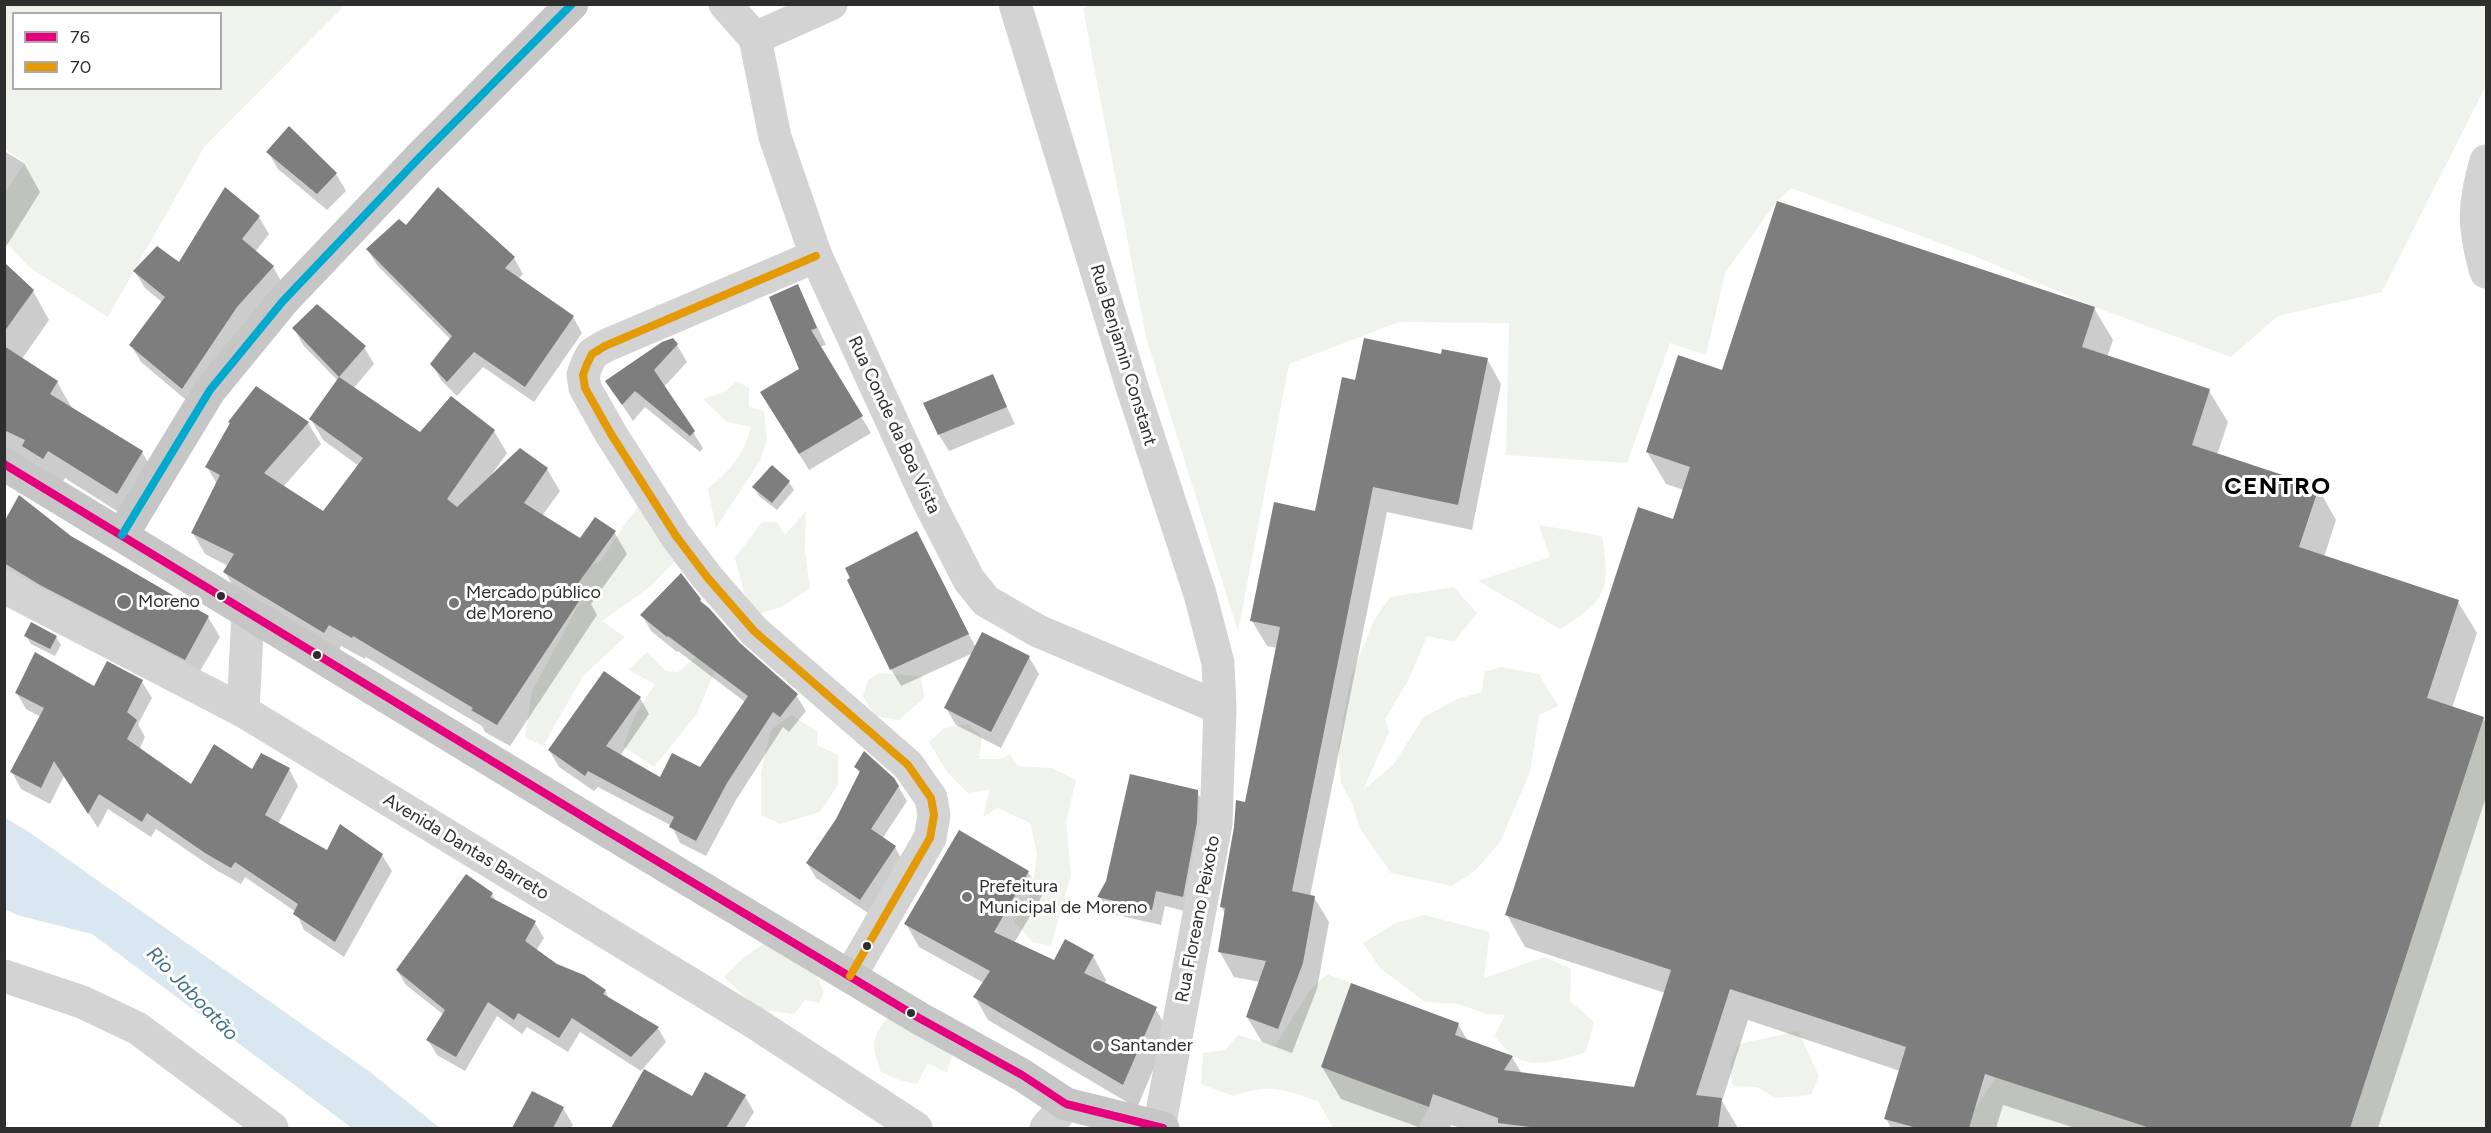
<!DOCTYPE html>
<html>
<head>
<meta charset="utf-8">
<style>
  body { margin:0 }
  #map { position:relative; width:2491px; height:1133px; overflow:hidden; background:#fff; font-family:Figtree,sans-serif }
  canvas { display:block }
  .frame { position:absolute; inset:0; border:6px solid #2e2e2e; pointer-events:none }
  .legend { position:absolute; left:12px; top:12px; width:210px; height:78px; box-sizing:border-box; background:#fff; border:2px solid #ababab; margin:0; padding:8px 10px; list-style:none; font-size:18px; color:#2e2e2e }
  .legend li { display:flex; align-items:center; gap:12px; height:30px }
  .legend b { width:30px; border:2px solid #ababab }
</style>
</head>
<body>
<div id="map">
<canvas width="2491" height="1133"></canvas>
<div class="frame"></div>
<ul class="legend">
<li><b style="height:8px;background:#e5007d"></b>76</li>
<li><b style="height:8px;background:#e39a05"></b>70</li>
</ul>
</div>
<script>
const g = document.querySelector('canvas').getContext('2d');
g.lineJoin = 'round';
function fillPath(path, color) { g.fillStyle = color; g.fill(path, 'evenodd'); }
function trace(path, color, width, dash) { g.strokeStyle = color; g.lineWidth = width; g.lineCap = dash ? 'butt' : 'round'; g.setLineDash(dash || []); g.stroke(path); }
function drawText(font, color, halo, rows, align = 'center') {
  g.font = font + ' Figtree,sans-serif'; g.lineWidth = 6; g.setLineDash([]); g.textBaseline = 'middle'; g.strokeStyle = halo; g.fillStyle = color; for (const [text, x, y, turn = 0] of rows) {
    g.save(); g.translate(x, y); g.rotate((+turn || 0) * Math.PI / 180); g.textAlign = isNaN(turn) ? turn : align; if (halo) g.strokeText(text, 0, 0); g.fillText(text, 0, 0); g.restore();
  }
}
const green = new Path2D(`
  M1089,4l1397,1v80l-104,207 -104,24 -47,41 -136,-50 -123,-52 -181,-67 -14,13 -52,72 -19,82 -36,-12 -43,120 -121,-8 3,-132 -110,-1 -110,42 -51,268 -92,-295 -63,-328z
  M5,5h340l-141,142 -96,170 -79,-50 -24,-26 -1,-46 21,-33 -20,-13zM14,14h206v74h-206z
  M737,381l12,7v19l15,4 3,29 -7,21 -44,67 -8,-39c23,-20 35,-32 43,-62l-24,-5 -24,-23 23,-8z
  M642,502l33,59 -24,25 -49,35 23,16 -42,39 -40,70 -18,-9 7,-46 53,-98 -10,-7 12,-20 13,-4 27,-41z
  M806,511l-1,40 5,37 -29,19 -23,7 -14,-21 -9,-35 27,-36h15l8,13z
  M1539,525l63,11c9,54 5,64 -42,93l-82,-48 72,-24z
  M1454,587l23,26 -23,29 -27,-6 -18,43 -24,40 4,13 -26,58 30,-25 31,-48 33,-18 25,-7 2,-20 17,-5 38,7 19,32 -19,9 -9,57 -30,70 -25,29 -23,15 -61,-13 -30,-43 -10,-29 -10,-18 -3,-36 13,-70 23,-57 16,-23z
  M647,652l19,19 12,1 18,-15 19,14 -19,44 -42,52 -31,-21 12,-31 20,-31 -27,-14z
  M879,673l42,3 3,22 -25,22 -24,-4 -12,-20 5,-16z
  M791,715l27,17 -1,13 21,10v30l-18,27 -40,12 -19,-9v-43l10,-42z
  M2484,717l2,1v410h-136z
  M968,724l14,13 -3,22h21l10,-5 8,12 34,2 24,12 -10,41 5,54 -20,71 -18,-4 -19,-20 18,-29 5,-40 -7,-30 -32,-15 -15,9 6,-27 -21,3 -21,-21 -18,-30 15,-14z
  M1424,915l66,17 -6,46 61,-21 26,12 -1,32 24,21 -8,30c-21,6 -50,18 -71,5 -8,-5 -14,-14 -21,-21l11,-21 -19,-1 -27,-10 -34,-2 -45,-34 -17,-25 33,-20z
  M763,944l48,20 13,28 -5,11 -14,-3 -11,14 -35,-4 -35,-33 19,-19z
  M1327,974l24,9 -30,84 108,40 -11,21h-85l-15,-27c-36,-12 -48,-18 -85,-5l-32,-12 2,-31 22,-3 13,-15 37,11 35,-56z
  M888,1017l67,28 -8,28 -19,-10 -11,21 -18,-4 -18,-8c-9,-23 -11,-35 7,-55z
  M1798,1031l21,45 -8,19 -36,3 -18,-11 -24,-1c-4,-16 -4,-28 6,-42z
  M1996,1077l154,51h-181l6,-20z`);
const water = new Path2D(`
  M5,818l21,12 344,242 70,56h-88l-260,-194 -75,-19 -12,-6z`);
const shadow = new Path2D(`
  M289,128l47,46 10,17 -19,19 -49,-41 -10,-17z
  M4,151l20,12 16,29 -36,58z
  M259,217l10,17 -14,18 18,15 10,17 -91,121 -51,-43 -10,-17 32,-42 -18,-15 -10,-16 45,-7z
  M406,227l108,31 9,16 -5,5 55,38 9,16 -48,69 -51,-35 -26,29 -16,-16 -9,-16 19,-24 -74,-75 -9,-15z
  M4,265l29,26 16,29 -27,39 35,23 16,28 69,42 16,28 -24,42 -69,-44 -5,9 -56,-37z
  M798,286l28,59 -7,2 52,86 -62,37 -37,-60 29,-40z
  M2094,308l19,32 -6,17 102,34 19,31 -11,33 101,33 18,32 -12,37 134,45 19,31 -25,75 31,10 3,6v73l-108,331h-303l-72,-23 -7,23h-105l-5,-9 14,-48 -152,-51 -26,81 16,27h-277l-10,-3 -1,3h-29l-80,-29 -19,-32 136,-43 10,17 44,16 10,17 113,14 30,-95 -140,-46 -18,-32 167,-394 10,-31 -18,-6 -19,-32 76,-80z
  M294,328l70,19 10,17 -21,25 67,45 74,-3 13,22 -17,24 57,-8 13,22 -18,25 39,24 33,-8 13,22 -36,50 6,11 -87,131 -25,-14 -3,-6 -116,-69 -1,2 -24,-13 -4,8 -100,-61 -12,-21 3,-6 -23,-12 -12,-21 24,-49 -10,-17 24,-43 77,-1 13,21 -38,43 40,26 36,-47 -36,-26 -12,-21 27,-38 -35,-36z
  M677,345l10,17 -23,25 39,61 -3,4 -55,-45 -12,14 -26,-39z
  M1442,356l45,3 14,25 -29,146 -85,-18 -77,384 4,1 15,25 -12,67 -25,64 -30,-11 -15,-25 13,-35 -26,-5 -14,-25 5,-38 -4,-8 25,-102 31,-156 -10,-2 -15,-25 64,-109 40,-130z
  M992,375l23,49 -66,27 -10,-16z
  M789,482l5,8 -17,20 -18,-14 -5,-8z
  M4,526l66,11 138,80 12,20 -24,41 -192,-103z
  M926,550l50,98 53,9 10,17 -38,74 -45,-23 -10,-17 27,-55 -72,33 -10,-17z
  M700,600l39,44 57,51 10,16 -17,21 -6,-5 -47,73 -30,56 -26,-13 -8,-17 -74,-39 -4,4 -35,-24 -10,-17 91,-52 9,16 -29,42 40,24 41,-11 44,-67 -67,-51 -1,1 -26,-21 -9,-16z
  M26,636l30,1 5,8 -6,11 -24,-12z
  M142,682l10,16 -14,26 7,13 -6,13 52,36 62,-14 36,-3 9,17 -20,38 49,28 55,3 10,16 -48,86 -40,-27 -8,-18 -51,-35 -4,7 -25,-14 -60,-41 -5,8 -43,-28 -10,19 -34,-52 -14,28 -29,-15 -9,-17 29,-55 -15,-8 -10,-17 79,-4z
  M856,767l42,19 9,15 -25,38 13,8 8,15 -35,51 -52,-35 -9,-15 30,-44 23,-45z
  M1197,792l10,16 -15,105 -27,-7 -4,19 -53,-12 -9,-16z
  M1028,872l14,24 -28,47 41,19 38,-6 13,24 -2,4 51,24 14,24 -32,76 -149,-88 -13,-23 9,-14 -65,-36 -13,-23z
  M492,894l4,8 39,21 9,15 -8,13 20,15 49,25 6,10 47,27 8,14 -25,29 -61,-39 -12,20 -41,-25 -5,7 -25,-18 -32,55 -28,-16 -9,-15 16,-25 -38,-30 -9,-15z
  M705,1075l40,21 9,16 -10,16h-126l-3,-4 78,-25z
  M533,1093l30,15 10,17 -2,3h-57z`);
const building = new Path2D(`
  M289,126l48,47 -20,21 -51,-42z
  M225,187l35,29 -18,23 32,27 -37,41 -55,82 -53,-44 36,-48 -32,-26 24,-25 22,16z
  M438,187l77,70 -10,11 69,48 -49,71 -51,-35 -27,30 -17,-18 22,-28 -86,-87 33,-30 7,6z
  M1777,201l318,106 -13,40 128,42 -18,56 127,42 -20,60 160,53 -32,98 57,19 -134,411h-200l-165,-54 -16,54h-52l-33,-9 22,-72 -176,-58 -34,106 26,3 -4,30h-180l-40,-5v-5l-65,-24 -4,13 -108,-40 30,-84 108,40 -4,12 58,21 -9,14 130,17 37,-117 -166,-55 133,-408 35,12 17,-52 -44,-15 32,-97 44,15z
  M4,262l30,28 -30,42z
  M798,284l19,44 -6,2 52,86 -64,38 -39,-62 39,-23 -30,-72z
  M317,304l49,42 -27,31 -47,-49z
  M673,338l5,6 -24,26 41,61 -5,5 -55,-45 -13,14 -17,-24 57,-39z
  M1364,338l77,16 1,-5 46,9 -30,147 -85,-18 -81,404 23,5 -12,67 -25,66 -32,-12 20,-56 -48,-9 7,-44 -5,-1 14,-80 2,-27 9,2 35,-175 -30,-6 24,-119 41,9 27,-134 13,3z
  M4,346l54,35 -8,13 93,57 -26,43 -69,-43 -5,8 -21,-13 3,-6 -21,-10z
  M993,374l14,33 -69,28 -15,-32z
  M339,377l81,55 31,-36 44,34 -48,69 10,8 63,-59 28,20 -24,35 56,35 15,-21 21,14 -40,55 9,6 -88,133 -26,-15 2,-2 -120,-72 -1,2 -23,-13 -5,8 -101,-61 11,-18 -43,-21 29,-58 -15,-8 25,-44 -2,-1 28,-36 53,36 -45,51 59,38 40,-53 -54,-39z
  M772,465l18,16 -18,22 -20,-16z
  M19,495l52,41 138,80 -24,44 -145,-75 -36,-22v-41z
  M917,531l52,103 -79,36 -43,-90 3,-2 -5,-10z
  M681,573l20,26 -1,2 9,7 31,35 58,51 -18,23 -7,-5 -46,71 -31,58 -27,-14 5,-10 -86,-46 -3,5 -37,-26 56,-79 37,26 -35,49 54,31 12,-24 28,14 48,-71 -80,-60 -1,1 -27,-22z
  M31,622l26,14 -7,13 -26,-13z
  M982,632l48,24 -39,76 -47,-24z
  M35,652l59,34 13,-25 36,19 -16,32 10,8 -10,19 64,45 23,-40 38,25 9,-16 29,15 -25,47 62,35 13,-26 43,30 -48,88 -42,-28 5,-10 -63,-42 -4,6 -26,-15 -58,-40 -5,9 -43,-28 -11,20 -34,-53 -13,27 -31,-16 34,-64 -29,-15z
  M864,751l30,27 5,8 -28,43 25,17 -36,54 -54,-37 30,-44 24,-48 -6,-4z
  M1130,774l68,16 -1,32 -14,75 -27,-6 -4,19 -55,-13 9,-16z
  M959,830l70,41 -35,61 60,28 11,-21 29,16 -10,18 73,34 -34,78 -150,-88 17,-26 -86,-47z
  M466,874l27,19 -3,4 46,24 -11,20 32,23 27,11 22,15 -3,4 56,33 -28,30 -59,-39 -13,20 -41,-25 -4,7 -26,-18 -32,55 -30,-17 19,-30 -49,-40z
  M644,1069l48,27 13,-24 41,23 -20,33h-115z
  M532,1091l32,16 -11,21h-41z`);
const minor = new Path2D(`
  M725,4l30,34 20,99 41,119 113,246 40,78 17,21 52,30 182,77
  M1015,4l117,383 68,207 18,69 2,45 -4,116 -57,304
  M755,38l76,-34
  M2486,161c-13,46 -13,65 0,111
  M816,256l-211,90 -13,8 -5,10 -4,11 2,13 26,46 65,102 31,41 47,54 154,134 23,33 3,17 -4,23 -80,138
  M4,587l239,124 512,312 161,105
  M243,711l5,-98
  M4,976l78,26 55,26 135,100
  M1046,1128l20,-24`);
const major = new Path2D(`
  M4,464l593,361 322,193 103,57 44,29 97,24
  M122,535l88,-145 73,-89 135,-142 154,-155`);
const bus1 = new Path2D(`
  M4,464l593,361 322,193 103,57 44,29 97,24`);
const bus2 = new Path2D(`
  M816,256l-211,90 -13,8 -5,10 -4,11 2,13 26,46 65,102 31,41 47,54 154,134 23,33 3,17 -4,23 -80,138`);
const bus3 = new Path2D(`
  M122,535l88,-145 73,-89 135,-142 154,-155`);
const markers = [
  [221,596,5,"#2e2e2e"],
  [124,602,8,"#777"],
  [454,603,6,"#777"],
  [317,655,5,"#2e2e2e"],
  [967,897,6,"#777"],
  [867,946,5,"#2e2e2e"],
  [911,1013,5,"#2e2e2e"],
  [1098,1046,6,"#777"]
];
const streetNames = [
  ["Rua Benjamin Constant",1123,355,73],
  ["Rua Conde da Boa Vista",894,425,65],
  ["Avenida Dantas Barreto",466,847,31],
  ["Rua Floreano Peixoto",1198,919,-79]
];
const poiNames = [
  ["Mercado público",466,593],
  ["de Moreno",466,614],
  ["Moreno",138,602],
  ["Prefeitura",979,887],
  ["Municipal de Moreno",979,908],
  ["Santander",1110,1046]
];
const waterNames = [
  ["Rio Jaboatão",192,994,46]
];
const districtNames = [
  ["CENTRO",2278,487]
];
fillPath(green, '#f0f3ec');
fillPath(water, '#d9e7f0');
fillPath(shadow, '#0003');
fillPath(building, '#7e7e7e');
trace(minor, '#d3d3d3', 33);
trace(major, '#c6c6c6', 33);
trace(bus1, '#e5007d', 8);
trace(bus2, '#e39a05', 8);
trace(bus3, '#00a9ce', 8);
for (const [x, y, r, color] of markers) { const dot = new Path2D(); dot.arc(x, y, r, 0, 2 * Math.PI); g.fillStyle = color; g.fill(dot); trace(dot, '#fff', 2); }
drawText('18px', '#2e2e2e', '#fff', streetNames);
drawText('18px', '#2e2e2e', '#fff', poiNames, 'left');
drawText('italic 20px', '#416e8a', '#fff', waterNames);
g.letterSpacing = '1.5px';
drawText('bold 24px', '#000', '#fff', districtNames);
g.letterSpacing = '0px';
</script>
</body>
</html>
